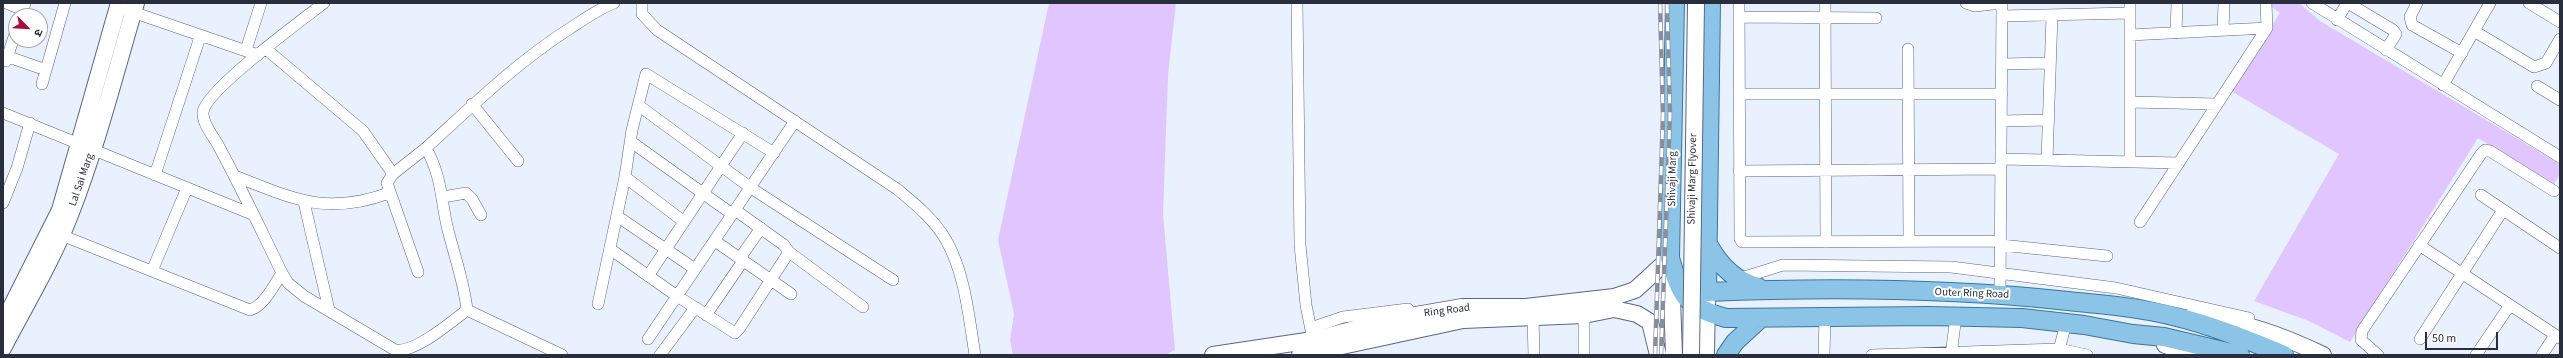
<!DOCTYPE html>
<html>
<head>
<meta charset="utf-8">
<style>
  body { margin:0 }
  #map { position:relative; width:2563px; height:358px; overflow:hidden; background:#e9f1fe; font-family:"Source Sans 3","Noto Sans Devanagari",sans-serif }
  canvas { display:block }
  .frame { position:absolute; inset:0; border:4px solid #282e3b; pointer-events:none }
  .north { position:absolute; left:8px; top:8px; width:40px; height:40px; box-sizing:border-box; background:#fff; border:1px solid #a9abb1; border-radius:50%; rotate:114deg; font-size:11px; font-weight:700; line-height:16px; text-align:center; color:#282e3b }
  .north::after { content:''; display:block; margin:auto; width:14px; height:18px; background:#a70e3d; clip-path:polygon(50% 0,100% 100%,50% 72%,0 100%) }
  .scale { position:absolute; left:2425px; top:332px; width:73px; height:18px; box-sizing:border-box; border:2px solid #282e3b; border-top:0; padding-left:5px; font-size:12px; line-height:14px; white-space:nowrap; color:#282e3b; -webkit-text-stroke:3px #fff; paint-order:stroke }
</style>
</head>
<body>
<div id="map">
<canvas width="2563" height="358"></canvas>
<div class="frame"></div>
<div class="north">उ</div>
<div class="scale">50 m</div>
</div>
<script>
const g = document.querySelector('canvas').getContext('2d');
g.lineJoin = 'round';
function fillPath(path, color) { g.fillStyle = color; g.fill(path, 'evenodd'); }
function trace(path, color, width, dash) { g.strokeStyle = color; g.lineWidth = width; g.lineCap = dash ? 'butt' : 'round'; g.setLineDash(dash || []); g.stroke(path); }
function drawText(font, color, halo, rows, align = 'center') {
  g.font = font + ' "Source Sans 3",sans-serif'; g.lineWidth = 4; g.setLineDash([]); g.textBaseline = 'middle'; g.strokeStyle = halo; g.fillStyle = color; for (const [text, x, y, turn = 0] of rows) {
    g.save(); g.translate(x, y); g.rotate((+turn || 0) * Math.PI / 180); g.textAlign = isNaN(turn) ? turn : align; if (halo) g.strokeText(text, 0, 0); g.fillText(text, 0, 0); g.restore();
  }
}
const green = new Path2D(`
  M1049,3h127l-8,72 -5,139 12,136 -10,5h-152l-3,-15 4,-26 -16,-74z
  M2267,3h32l21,18 240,143v10l-6,10 -76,-46 -128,204 -41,-21 -55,-20 85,-147 -108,-63 49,-78z`);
const street = new Path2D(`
  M6,3l17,7 2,-7
  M324,3c-22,17 -118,87 -121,109 -1,11 10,24 15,33 23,42 43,85 64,128l6,10 16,13 91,54c20,3 55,-27 72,-40
  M642,3v11l15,16 240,159c18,15 37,30 49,51 19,33 23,78 29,115
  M1297,3l3,242 6,60 7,35
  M1739,3l1,236 2,3 259,-1
  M1825,3l1,239
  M1966,3l9,3 27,-3
  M2130,3v158
  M2312,3l248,154
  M2348,3l45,27 3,4 -10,16
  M2417,3l-7,14 2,8 50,28
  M2529,3l31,19
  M118,7l140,48
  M2002,16l128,-3
  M1739,17l137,1
  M2337,20l10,-17
  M2223,30l1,-27
  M2474,31l60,36 12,-4 14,-24
  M2176,33l1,-30
  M2130,35l137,-7
  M266,49l97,82 30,43
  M1908,49l1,192
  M246,50l15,-47
  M3,55l43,15
  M6,61l10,-30
  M2002,64l48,-1
  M42,84l23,-81
  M2443,85l47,-82
  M2537,86l23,14
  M1739,94h263
  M2130,102l87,2
  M472,104l46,57
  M638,105l113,83 142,92
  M3,113l251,102
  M2001,121l48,-1
  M630,141l102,73
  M2001,159l178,4
  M2047,160l5,-145
  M1739,171l262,-2
  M155,175l45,-138
  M235,176c59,23 91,40 154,17
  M625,177l58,44
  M2481,195l79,53
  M443,197l23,-4 6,6 9,16
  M304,202l25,108
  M3,203l14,-35 13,-45
  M617,216l78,53
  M2140,222l127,-194 -1,-25
  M61,235l189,75c14,-4 24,-25 32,-37
  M715,241l76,53
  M2001,245l106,11
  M2419,245l141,93
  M610,249l67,47 58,37 4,-4 50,-77 -5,-7 -49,-35
  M789,252l74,55
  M740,258l21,-30
  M152,271l35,-83
  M418,272l-31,-89 6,-9 33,-26
  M648,276l95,-143
  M1738,279l45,-14 168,2 165,21 133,30
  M2000,294l2,-291
  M598,304l27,-127 7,-47 14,-56 128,79
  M467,310c-3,-28 -12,-52 -19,-80 -8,-32 -5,-50 -22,-82 46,-42 90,-85 143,-119 14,-9 29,-20 45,-26
  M467,310l95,45
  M706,315l37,-54
  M1584,315v40
  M1533,318l1,37
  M1311,328l32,-11 65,-8
  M648,339l147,-218
  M2420,339l83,-129
  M2058,354l8,-31
  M660,355l35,-47
  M1824,355l1,-38
  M1872,355l187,-6 28,6
  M1951,355l5,-39
  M2378,355l-17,-15 1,-9 119,-177 4,-4 5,1 64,40
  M2476,355l34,-50
  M2542,355l13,-20`);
const secondary = new Path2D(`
  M1671,269l3,86
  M2191,317c47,2 90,18 132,38
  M3,323l57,-113 59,-207
  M2165,345l33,10
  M3,348c23,-44 49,-87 67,-133 27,-69 45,-141 66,-212
  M1213,355l100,-15 80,-21 69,-12h64l88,-10 21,-7 35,-32
  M1300,355l163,-35 121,-5 30,-6 23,5 13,8 8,33
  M1706,355l1,-63`);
const primary = new Path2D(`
  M1675,3l-5,255c11,39 16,49 56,60l202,-2 94,2 62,7 49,9 31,3 76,18
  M1711,3l-4,289c120,-5 242,-4 361,9 36,4 70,6 105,15 38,9 75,24 111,39
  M1708,244c11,21 26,37 50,43
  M1726,355l9,-13 25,-23`);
const rail = new Path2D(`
  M1655,355l8,-240 -3,-112
  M1661,355l9,-240 -3,-112`);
const secondaryBridge = new Path2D(`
  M1691,355l5,-352`);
const streetNames = [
  ["Shivaji Marg",1673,179,-89],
  ["Shivaji Marg Flyover",1693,179,-89],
  ["Lal Sai Marg",82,180,-71],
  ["Outer Ring Road",1972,294,2],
  ["Ring Road",1447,311,-7]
];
fillPath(green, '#e1c5ff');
trace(street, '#586784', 12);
trace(secondary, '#586784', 18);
trace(primary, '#3776a2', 20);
trace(street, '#fff', 11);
trace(secondary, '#fff', 16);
trace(primary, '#8cc4e8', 18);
trace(rail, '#888f9c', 4.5);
trace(rail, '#fff', 3, [9]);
trace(secondaryBridge, '#586784', 18, []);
trace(secondaryBridge, '#fff', 16);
drawText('11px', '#282e3b', '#fff', streetNames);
</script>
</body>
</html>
